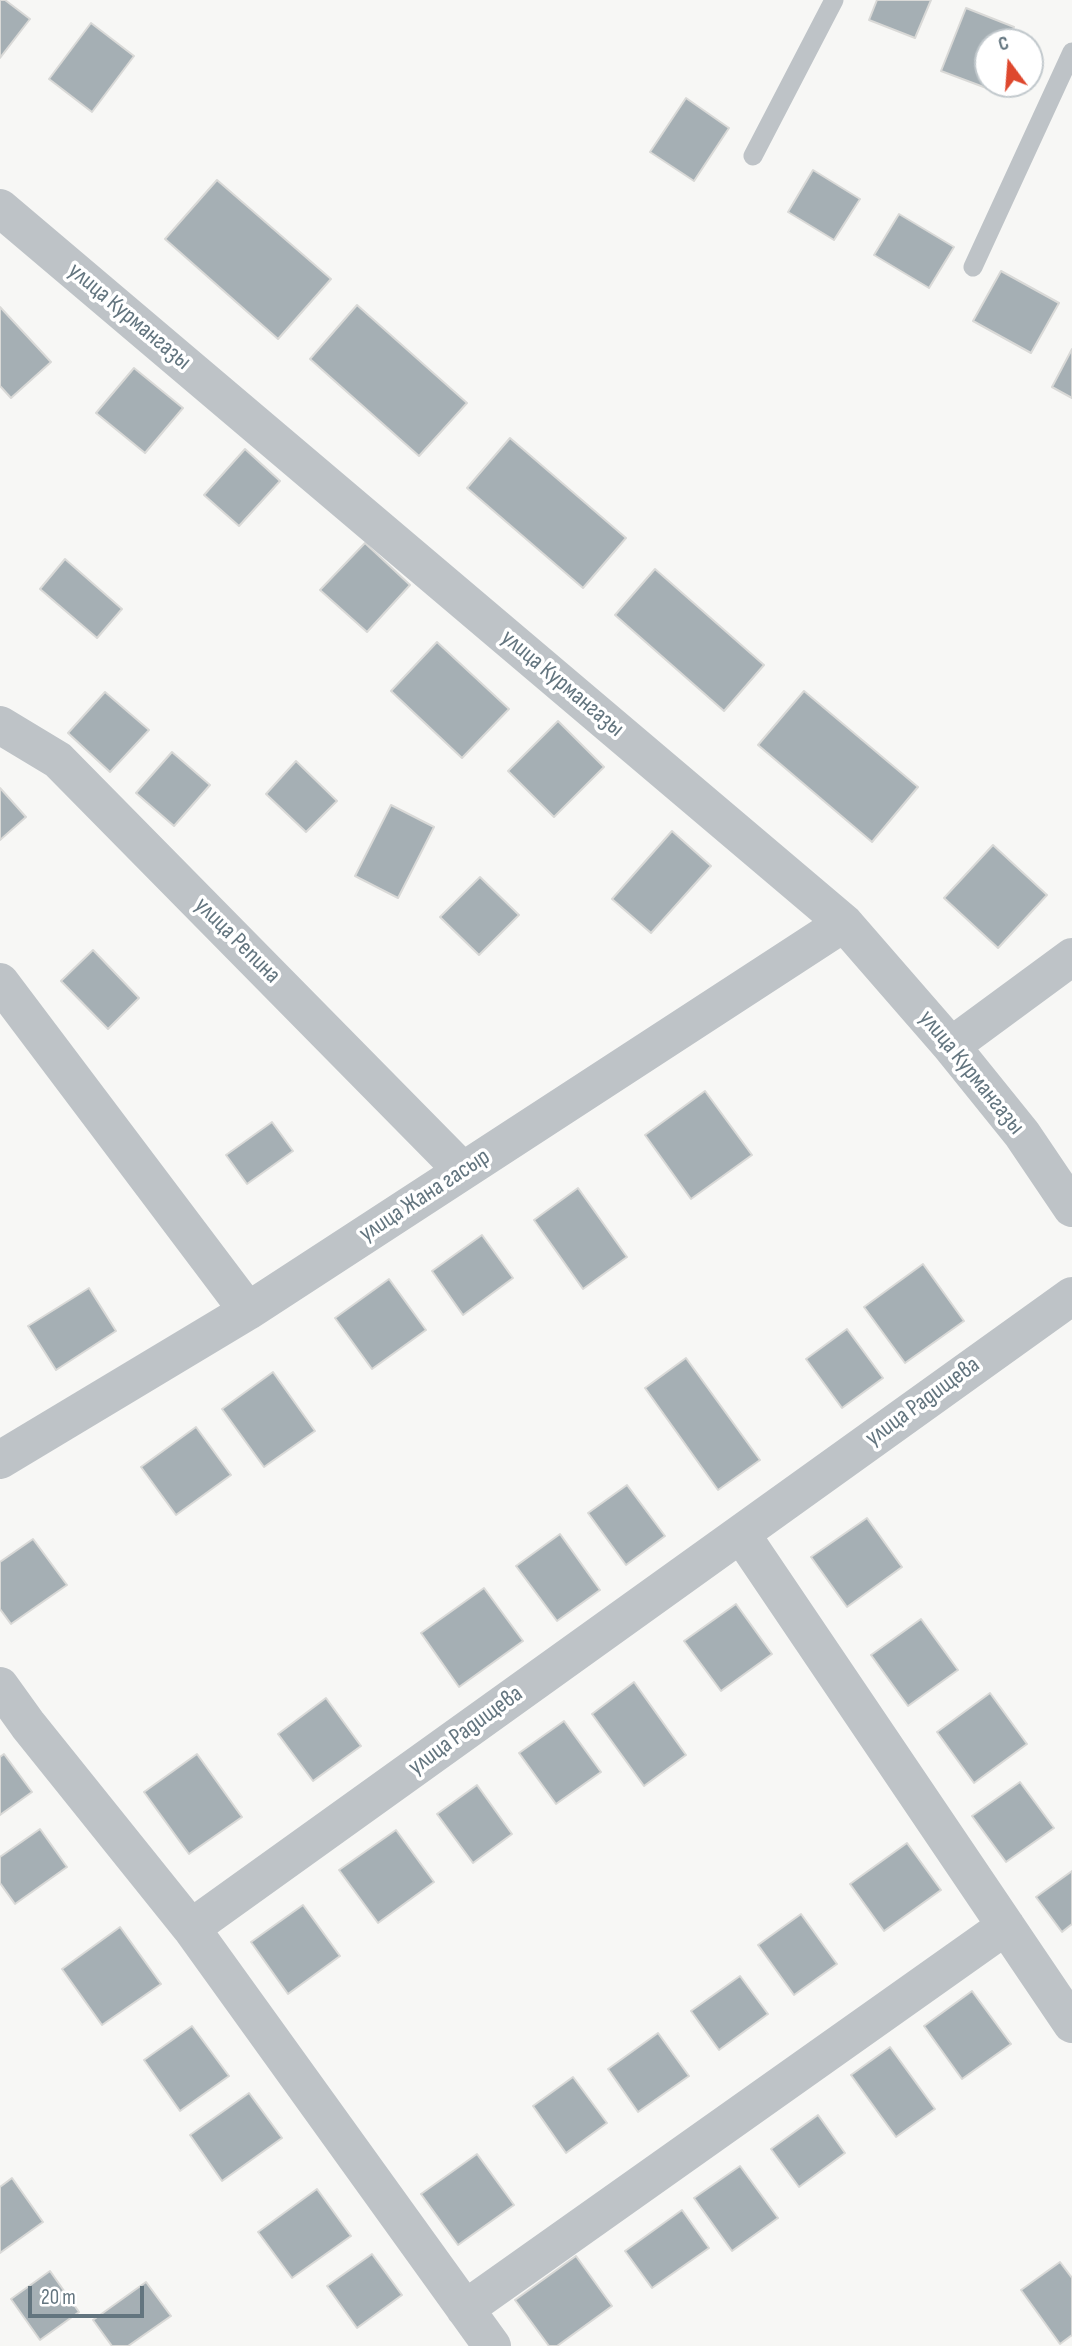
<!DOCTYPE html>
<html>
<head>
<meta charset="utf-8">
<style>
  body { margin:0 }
  #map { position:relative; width:1072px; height:2346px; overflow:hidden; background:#f7f7f5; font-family:"Sofia Sans Condensed",sans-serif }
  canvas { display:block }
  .north { position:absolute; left:974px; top:28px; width:70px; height:70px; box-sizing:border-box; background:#fff; border:2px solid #c1c8cc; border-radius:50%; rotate:344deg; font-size:19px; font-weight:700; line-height:28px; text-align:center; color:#63757f }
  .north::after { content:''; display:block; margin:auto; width:24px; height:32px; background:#de482e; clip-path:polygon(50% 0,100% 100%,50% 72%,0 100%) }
  .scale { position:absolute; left:28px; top:2286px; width:116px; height:32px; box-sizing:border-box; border:4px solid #63757f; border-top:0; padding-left:9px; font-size:21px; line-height:24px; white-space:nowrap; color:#63757f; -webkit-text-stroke:5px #fff; paint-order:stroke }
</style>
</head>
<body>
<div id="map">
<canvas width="1072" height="2346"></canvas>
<div class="north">С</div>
<div class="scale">20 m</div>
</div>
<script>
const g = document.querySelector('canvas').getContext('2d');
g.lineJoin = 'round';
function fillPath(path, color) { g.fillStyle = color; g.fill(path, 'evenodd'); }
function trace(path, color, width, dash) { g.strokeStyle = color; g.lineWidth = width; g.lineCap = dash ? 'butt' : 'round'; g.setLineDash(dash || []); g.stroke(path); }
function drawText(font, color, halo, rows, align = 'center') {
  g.font = font + ' "Sofia Sans Condensed",sans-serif'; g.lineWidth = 7; g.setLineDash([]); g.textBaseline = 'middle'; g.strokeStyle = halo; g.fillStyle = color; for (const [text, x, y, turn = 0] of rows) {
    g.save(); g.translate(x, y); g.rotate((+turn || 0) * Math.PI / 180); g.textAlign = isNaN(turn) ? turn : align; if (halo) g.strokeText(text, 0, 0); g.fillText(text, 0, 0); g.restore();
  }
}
const building = new Path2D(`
  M0,0h5l25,19 -30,39z
  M877,0h54l-16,38 -46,-18z
  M966,8l48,19 -6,15h-20v42h3l-2,5 -48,-18z
  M91,23l43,33 -42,56 -43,-33z
  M686,98l43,30 -35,53 -44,-29z
  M813,170l47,29 -26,41 -46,-28z
  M217,180l114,99 -53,60 -113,-100z
  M899,214l55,33 -25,41 -55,-33z
  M1001,271l58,32 -28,50 -58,-32z
  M357,305l110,98 -48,53 -109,-97z
  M0,307l51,55 -40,36 -11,-12z
  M1072,349v49l-20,-11z
  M134,368l49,40 -38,45 -49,-40z
  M510,438l116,100 -43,50 -116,-100z
  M245,449l35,32 -41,45 -35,-31z
  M365,543l45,42 -43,47 -47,-42z
  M65,559l57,50 -25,29 -57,-49z
  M655,569l109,96 -40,46 -109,-96z
  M437,642l72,67 -47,49 -71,-67z
  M804,691l114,96 -46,55 -114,-97z
  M105,692l44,38 -39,42 -42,-39z
  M558,721l46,46 -50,50 -46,-46z
  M172,752l38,33 -36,41 -38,-33z
  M296,761l41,40 -31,31 -40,-38z
  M0,788l26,29 -26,23z
  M391,805l43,22 -36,71 -43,-22z
  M672,831l39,35 -60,67 -39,-34z
  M993,845l54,50 -49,53 -54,-50z
  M480,877l39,38 -40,40 -39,-38z
  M93,950l46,48 -31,31 -47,-48z
  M705,1091l47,64 -61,44 -46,-64z
  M272,1122l21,29 -46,33 -21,-29z
  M578,1188l49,69 -44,32 -49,-69z
  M482,1235l31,43 -50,37 -31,-44z
  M923,1264l41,57 -59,42 -41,-56z
  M389,1279l37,51 -54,39 -37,-51z
  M89,1288l27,43 -60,39 -28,-44z
  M847,1329l36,49 -41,30 -36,-49z
  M686,1358l74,102 -42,30 -73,-102z
  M273,1372l42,59 -51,36 -42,-58z
  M196,1427l35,48 -55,40 -35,-48z
  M627,1485l38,51 -39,29 -38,-52z
  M867,1518l35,49 -55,40 -36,-50z
  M560,1534l40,56 -43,31 -41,-55z
  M33,1539l34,46 -56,39 -11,-15v-47z
  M484,1588l39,53 -64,46 -38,-54z
  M736,1604l36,50 -51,37 -37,-50z
  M921,1619l37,51 -50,36 -37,-51z
  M634,1682l52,73 -42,31 -52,-72z
  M990,1693l37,51 -53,39 -37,-51z
  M326,1698l35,48 -48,35 -35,-47z
  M564,1721l37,51 -45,32 -37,-51z
  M4,1754l28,38 -32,23v-58z
  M197,1754l45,63 -53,37 -45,-62z
  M1020,1782l34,46 -48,34 -34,-46z
  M477,1785l35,49 -39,29 -36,-49z
  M40,1829l27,38 -52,37 -15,-21v-26z
  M396,1830l38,52 -56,41 -39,-53z
  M907,1843l34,47 -57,41 -34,-47z
  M1072,1871v53l-10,8 -26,-35z
  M303,1905l37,51 -52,38 -37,-52z
  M801,1914l36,50 -43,31 -36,-50z
  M120,1927l41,57 -59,41 -40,-56z
  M740,1976l28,38 -49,36 -28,-39z
  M972,1991l39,53 -49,35 -38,-53z
  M192,2026l37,50 -49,35 -36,-51z
  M658,2033l31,43 -51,36 -30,-43z
  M890,2047l45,62 -39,28 -45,-62z
  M573,2077l34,46 -41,30 -33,-47z
  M249,2093l33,45 -60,43 -32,-46z
  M818,2115l27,38 -46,34 -28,-38z
  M477,2154l37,51 -56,40 -37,-51z
  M740,2166l38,52 -46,33 -38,-53z
  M12,2178l31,44 -43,31v-66z
  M317,2189l34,47 -59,42 -34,-46z
  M682,2210l27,38 -57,40 -27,-37z
  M372,2254l30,41 -45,33 -30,-42z
  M576,2256l36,50 -55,40h-8l-34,-46z
  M1060,2262l12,16v57l-12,9 -39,-54z
  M50,2271l29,41 -39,28 -29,-41z
  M146,2282l25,34 -43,30h-16l-19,-26z`);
const service = new Path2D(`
  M753,156l81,-156
  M973,267l99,-215`);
const minor = new Path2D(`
  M0,208l844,715 107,123 71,88 50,74
  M0,725l58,35 405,411
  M0,982l248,329
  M951,1046l121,-89
  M0,1460l248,-149 596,-388
  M741,1534l331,490
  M0,1686l28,39 163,203 301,418
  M191,1928l881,-632
  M465,2309l541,-383`);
const streetNames = [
  ["улица Курмангазы",129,317,40],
  ["улица Курмангазы",562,684,40],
  ["улица Репина",237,941,45],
  ["улица Курмангазы",971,1073,51],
  ["улица Жана гасыр",425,1196,-33],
  ["улица Радищева",923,1402,-36],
  ["улица Радищева",466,1731,-36]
];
fillPath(building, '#a5afb4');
trace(building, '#d9d9d7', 2);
trace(service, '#bec3c7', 19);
trace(minor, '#bec3c7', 38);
drawText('24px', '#63757f', '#fff', streetNames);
</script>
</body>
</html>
